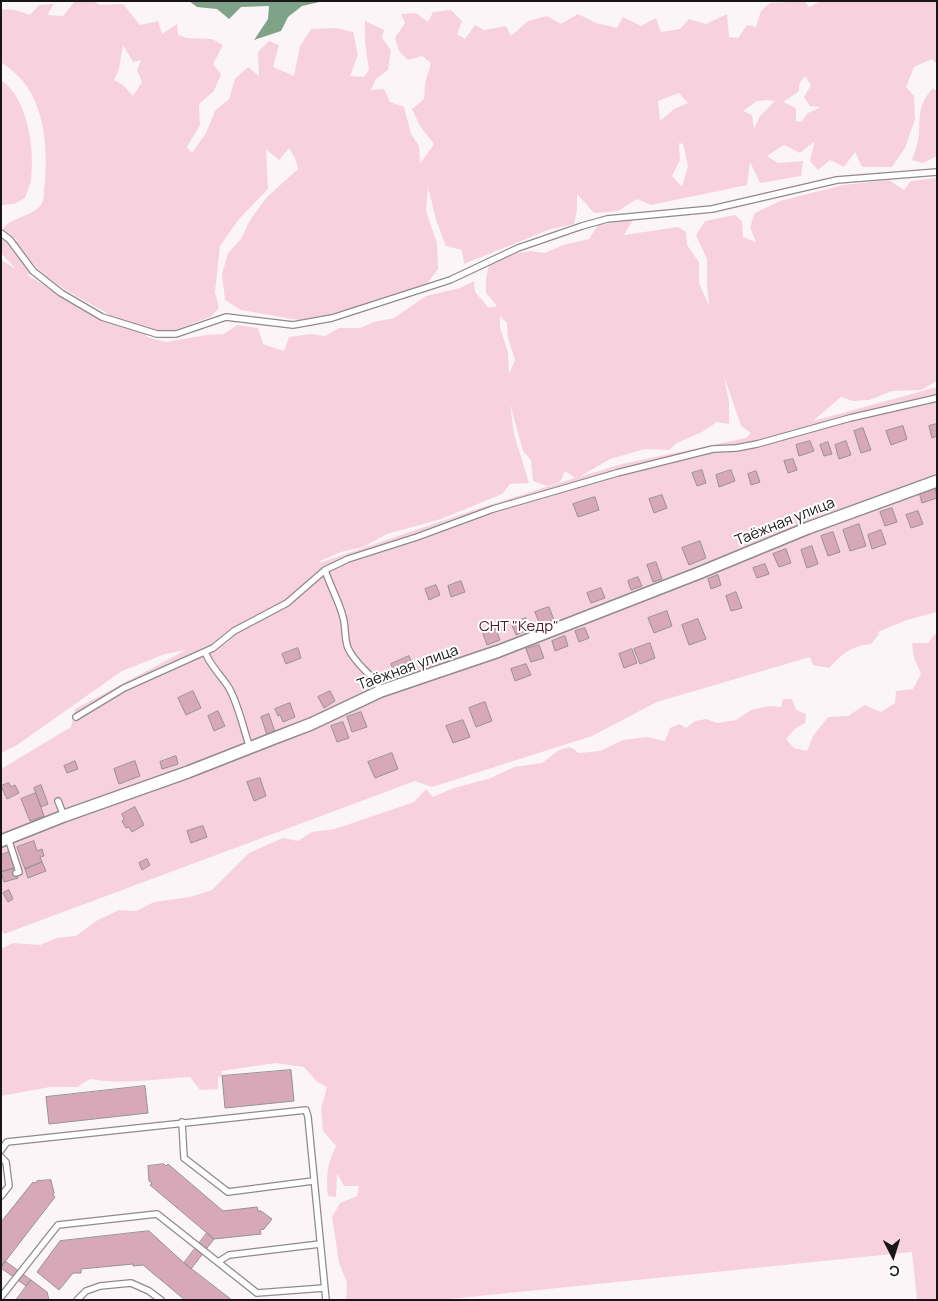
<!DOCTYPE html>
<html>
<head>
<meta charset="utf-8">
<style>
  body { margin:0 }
  #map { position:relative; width:938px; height:1301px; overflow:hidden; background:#fbf5f7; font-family:Manrope,sans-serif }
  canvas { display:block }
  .frame { position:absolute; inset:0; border:2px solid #181617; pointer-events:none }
  .north { position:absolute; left:868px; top:1231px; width:50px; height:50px; -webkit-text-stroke:4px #fff; paint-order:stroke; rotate:175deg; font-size:14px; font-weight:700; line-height:20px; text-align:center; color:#181617 }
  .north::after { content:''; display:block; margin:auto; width:18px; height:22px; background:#181617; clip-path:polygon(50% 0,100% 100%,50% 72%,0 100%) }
</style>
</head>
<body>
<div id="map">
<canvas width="938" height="1301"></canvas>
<div class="frame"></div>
<div class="north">С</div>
</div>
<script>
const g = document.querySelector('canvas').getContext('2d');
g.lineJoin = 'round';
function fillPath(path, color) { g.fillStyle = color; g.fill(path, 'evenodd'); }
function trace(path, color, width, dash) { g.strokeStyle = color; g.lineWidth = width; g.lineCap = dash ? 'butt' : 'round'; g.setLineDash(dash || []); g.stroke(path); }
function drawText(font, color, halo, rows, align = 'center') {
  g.font = font + ' Manrope,sans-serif'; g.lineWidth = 4; g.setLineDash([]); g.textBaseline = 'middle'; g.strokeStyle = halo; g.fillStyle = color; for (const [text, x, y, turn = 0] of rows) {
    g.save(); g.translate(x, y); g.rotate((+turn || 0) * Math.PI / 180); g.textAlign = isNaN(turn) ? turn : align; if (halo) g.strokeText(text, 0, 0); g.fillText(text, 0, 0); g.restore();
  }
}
const green = new Path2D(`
  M75,1h19l6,4 23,-1 17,21 18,-4 4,13 15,-10 1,11 9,3 25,1 11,6 -10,19 8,10 -7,17 -15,13 1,21 -13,22 5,6 14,-20 9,-22 14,-12 6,-20 13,-12 11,9 -1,-24 11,-11 10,4 -6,22 21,9 6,-30 11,-17 25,-1 17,4 5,23 -8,21 14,1 5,-7 -4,-28v-21l19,9 -2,8 9,12 -3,20 -12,9 -5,11 13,-1 6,13 14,5 7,27 8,12 1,18 14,-20 -14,-18 -8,-17 12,-10 1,-15 6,-21 -9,-7 -14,4 -9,-9 -4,-13 10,-15 -4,-9 15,-1 12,9 5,-10 18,-2 11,11 -5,13 8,5 10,-14 9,5 22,-4 5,10 17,-15 19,-5 14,8 17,-10 18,9 21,5 6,-11 18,9 15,-8 5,14 19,-3 9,-10 17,5 21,-10 2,23 9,1 9,-13 9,2 5,-16 9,-8 35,-2 4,6 12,-6h116v63l-5,-5 -18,8 -8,20 8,9 1,23 -10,29 -13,19h-30l-7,-15 -11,15 -14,-7 -12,10 -8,-9 5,-20 -15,12 -16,-8 -17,11 11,7 25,-2 -2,15 -41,7 -10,-21 -3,23 -96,20 -14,-6 -19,12 -24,2 -17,-19v15l-3,15 -26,6 -84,34 -2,-14 -16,-4 -10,-26 -8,-33 -2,24 11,32 1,26 -11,15 -95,32 -34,4 -57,-10 -16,-10 -3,-26 6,-21 13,-14 9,-19 17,-23 31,-28 -3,-11 -6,-10 -10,12 -13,-11 2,40 -29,30 -19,27 -5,46 4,16 -9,9 -43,16 -22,-3 2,7 19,5 41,-7 17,-1 13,-9 21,3 5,16 21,7 5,-14 22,-3 14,2 14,-8h21l14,-6 20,-4 32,-22 34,-8 14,-7 1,11 14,16 8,-2 -11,-13v-15l3,-13 22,-11 20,-3 14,2 18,-8 26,-6 9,-14 35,-5 -9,15 54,-8 8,5 1,13 12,17v21l10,23 -2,-21v-26l-11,-24 9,-14 30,-6 7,6 1,16 13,5 -6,-15 5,-14 25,-12 63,-16 46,-5 15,10 7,-9 26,-3v203l-16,9 -29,1 -23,9 -16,1 -12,-4 -28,24 124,-34v225l-30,8 -29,12 1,2 -8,10c-20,2 -29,10 -42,24l-16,-3 -3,-8 -153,45 -65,34 -160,51 -17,-6 -411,153 -3,-6v-159l70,-42 4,-18 111,-59 -21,4 -43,17 -105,74 -16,8v-493l15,9 -15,-16v-15l17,3 -15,-12c8,-13 33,-12 40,-28 1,-3 1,-8 1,-11 4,-28 2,-69 -12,-95 -7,-14 -18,-24 -31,-33v-53l14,1 15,5 9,-10 15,-1 -7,11 16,1zM123,45l10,17 8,-2 -4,10 5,12 -9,14 -10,-11 -9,-5 5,-11zM805,76l6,9 -7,12 6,9 11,1 -13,6 -7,9 -5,-1v-13l-13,-6 16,-11v-7zM679,93l9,10 -14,6 -14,12 -2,-20zM767,100l8,1 -15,15 -6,13 -2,-14 -9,-4 14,-10zM679,143l4,1 5,22 -6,21 -10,-11 8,-16zM29,259c22,26 52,39 81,56l-12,3 -71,-43 5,-1zM500,316l7,7 1,15 7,22 -6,14 -1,-21 -8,-26zM724,376l17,50 10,7 -5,5 -124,26 -43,13 31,-18 35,-10 24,1 8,-7 25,-11 15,-10 12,2v-22zM510,404l13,47 8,9 2,21 14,5 13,-4 5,-11 10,7 -95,30 -161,55 1,-2 21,-9 22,-5 24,-13 54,-15 61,-25 8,-10 19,-1 -15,-49z
  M1,80c27,18 34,70 30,100 -1,6 -4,12 -6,18l-11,6 -13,1z
  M933,88l4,4v64l-14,7 -11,-3c3,-9 7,-19 7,-27 1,-21 0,-29 14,-45z
  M937,632v668h-20l-5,-48 -472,48h-94l1,-17 -8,-20 -7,-46 8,-14 17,-7 2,-10h-15l-7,-13 -1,24 -8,-1c-2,-21 -1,-31 8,-50l-13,-15 -2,-22 6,-22 -10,-5 -13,-15 -28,-4 -55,8 1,5 -4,1v12l-18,1 -10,-13c-34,2 -67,8 -100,2l-13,8h-27l-49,9v-150l2,2 10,-5 27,2 17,-7 19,-2 20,-15 23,-11 17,1 18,-9 36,-5 22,-7 37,-37 34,-15 15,3 14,-9 23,-3 79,-27 12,-13 7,8 21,-9 37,-10 23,-11 28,-4 17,-13 11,-3 9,6 21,-2 23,-11 24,-3 18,4 5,-13 9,-4 7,4 9,-7 11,-2 11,4 19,-3 15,-10 18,-4 12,1 2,-8h9l4,11 10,4 -1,9 -9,5 -10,11 8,9 13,3 6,-15 15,-19 20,-1 17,-11 16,7 14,-9 1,-12 17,-2 8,-15 -7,-16 -2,-15h16z`);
const water = new Path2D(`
  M189,1h135l-22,5 -14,11 -7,14 -27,9 14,-21 1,-13 -28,1 -12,12 -12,-10 -20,-2z`);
const building = new Path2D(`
  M937,424v12l-5,2 -3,-12z
  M903,426l4,13 -16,6 -5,-14z
  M863,428l8,22 -10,3 -7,-22z
  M810,441l4,10 -15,5 -3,-11z
  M846,441l5,14 -12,4 -4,-14z
  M828,442l4,12 -8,2 -4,-11z
  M793,459l4,11 -9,3 -4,-12z
  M702,470l4,13 -9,3 -5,-13z
  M731,470l4,11 -16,6 -3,-12z
  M756,471l4,11 -9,3 -3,-11z
  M935,487l2,11 -15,5 -3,-11z
  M662,495l5,13 -13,5 -5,-14z
  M595,497l4,13 -21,7 -5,-13z
  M892,508l5,14 -12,4 -5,-14z
  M918,511l5,13 -12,4 -5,-13z
  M859,524l7,22 -16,5 -7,-21z
  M881,530l5,14 -14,5 -4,-14z
  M833,532l7,20 -12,4 -7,-20z
  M700,541l6,17 -17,7 -7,-17z
  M812,546l6,18 -11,4 -6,-18z
  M786,549l5,14 -12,4 -6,-13z
  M656,562l6,17 -9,3 -6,-17z
  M765,564l4,10 -12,4 -4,-10z
  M718,575l3,10 -10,4 -3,-10z
  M638,577l4,9 -11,4 -3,-9z
  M461,581l4,11 -14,5 -3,-11z
  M436,585l4,10 -11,5 -4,-11z
  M601,588l4,10 -14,5 -4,-10z
  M736,592l6,16 -11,3 -5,-15z
  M549,607l5,13 -14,5 -5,-13z
  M667,611l5,15 -18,7 -6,-15z
  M526,618l4,11 -14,6 -5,-12z
  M698,619l8,20 -17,6 -7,-20z
  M495,627l5,13 -13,5 -5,-14z
  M585,628l4,10 -10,4 -4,-11z
  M565,636l3,10 -13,5 -3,-10z
  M650,643l5,15 -15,6 -6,-15z
  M539,645l5,13 -13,4 -5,-13z
  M298,648l3,10 -15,6 -4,-10z
  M632,649l5,14 -13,5 -5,-14z
  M409,656l5,11 -18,9 -5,-12z
  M526,664l5,11 -16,6 -4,-12z
  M193,691l8,17 -15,7 -8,-17z
  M330,691l5,10 -11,7 -6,-11z
  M485,702l7,19 -16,6 -7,-19z
  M290,703l5,14 -12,5 -3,-7 -2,1 -3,-7z
  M218,711l7,15 -11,5 -6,-15z
  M361,712l6,15 -15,5 -5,-15z
  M269,714l6,18 -8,3 -6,-18z
  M463,720l7,17 -17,6 -7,-17z
  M343,722l6,16 -12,4 -6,-16z
  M392,753l6,16 -23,9 -7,-16z
  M176,756l2,8 -16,5 -2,-7z
  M75,761l3,8 -11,4 -3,-7z
  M135,761l5,15 -21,8 -5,-15z
  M260,778l6,18 -12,5 -7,-19z
  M9,783l2,4 4,-2 4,8 -12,6 -6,-13z
  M41,785l7,19 -7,3 -7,-19z
  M36,793l8,23 -14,5 -9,-22z
  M135,807l9,18 -12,7 -3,-5 -3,1 -4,-7 2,-2 -2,-5z
  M203,826l4,11 -16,6 -4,-12z
  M34,841l3,10 5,-2 2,7 -4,1 2,5 -17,7 -8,-22z
  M9,852l6,16 -14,4v-17z
  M147,859l3,6 -8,5 -3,-7z
  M42,862l4,9 -18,7 -3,-9z
  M15,868l3,10 -14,4 -3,-10z
  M9,890l4,9 -5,3 -5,-9z
  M291,1070l3,31 -69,7 -3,-32z
  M145,1086l3,27 -99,11 -3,-27z
  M164,1164l2,2 2,-2 55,47 34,-4 1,4h3l11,8 -8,10 -4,1 1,4 -47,5 -64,-54 2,-2 -3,-2 -1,-15z
  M51,1180l3,13 -1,2 2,2 -54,70v-45l32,-40 2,1 2,-2z
  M149,1231l35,32 48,37h-47l-42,-35 -10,1v-2l-52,5v4h-8l-14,17 -22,-18 23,-31z
  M207,1233l7,6 -23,30 -7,-6z
  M5,1261l26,19 -5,6 -25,-18z
  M31,1280l16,12 2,8h-33z`);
const lane = new Path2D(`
  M1,233l9,7 23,31 28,22 41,24 55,17h19l50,-17 67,8 39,-7 118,-38 68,-32 64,-22 25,-7 105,-10 125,-29 100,-8
  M325,570c5,16 14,31 18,47 3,10 1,21 5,31 8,18 25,26 33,43
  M205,652c5,14 17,24 24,36 10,18 14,40 21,60
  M76,717l48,-29 89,-40 21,-17 53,-28 38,-33 23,-11 69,-22 76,-28 124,-36 96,-24 23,-1 21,-4 93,-26 87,-20
  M58,801l6,15
  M8,838l11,34 -3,1
  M182,1122l2,36 44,34 85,-11
  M1,1150l6,-8 299,-32 2,7 18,183
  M1,1157l5,5 3,24 -8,10
  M218,1262l11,-7 91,-11
  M1,1297l57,-72 99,-11 100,79 67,-5
  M77,1300l9,-9 14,-5 31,-3 18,8 12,9`);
const street = new Path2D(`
  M1,841l63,-25 124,-44 84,-33 39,-15 70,-33 118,-40 200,-78 109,-45 129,-47`);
const streetNames = [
  ["Таёжная улица",785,522,-22],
  ["Таёжная улица",408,668,-20]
];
const parkNames = [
  ["СНТ \"Кедр\"",519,627]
];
fillPath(green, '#f7d2de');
fillPath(water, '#7ea388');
fillPath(building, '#d7a9b8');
trace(building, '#979294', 1);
trace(lane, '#908a8c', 8);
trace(street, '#908a8c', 14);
trace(lane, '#fff', 5.5);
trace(street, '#fff', 11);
drawText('15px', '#181617', '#fff', streetNames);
drawText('15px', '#501930', '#fff', parkNames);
</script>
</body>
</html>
